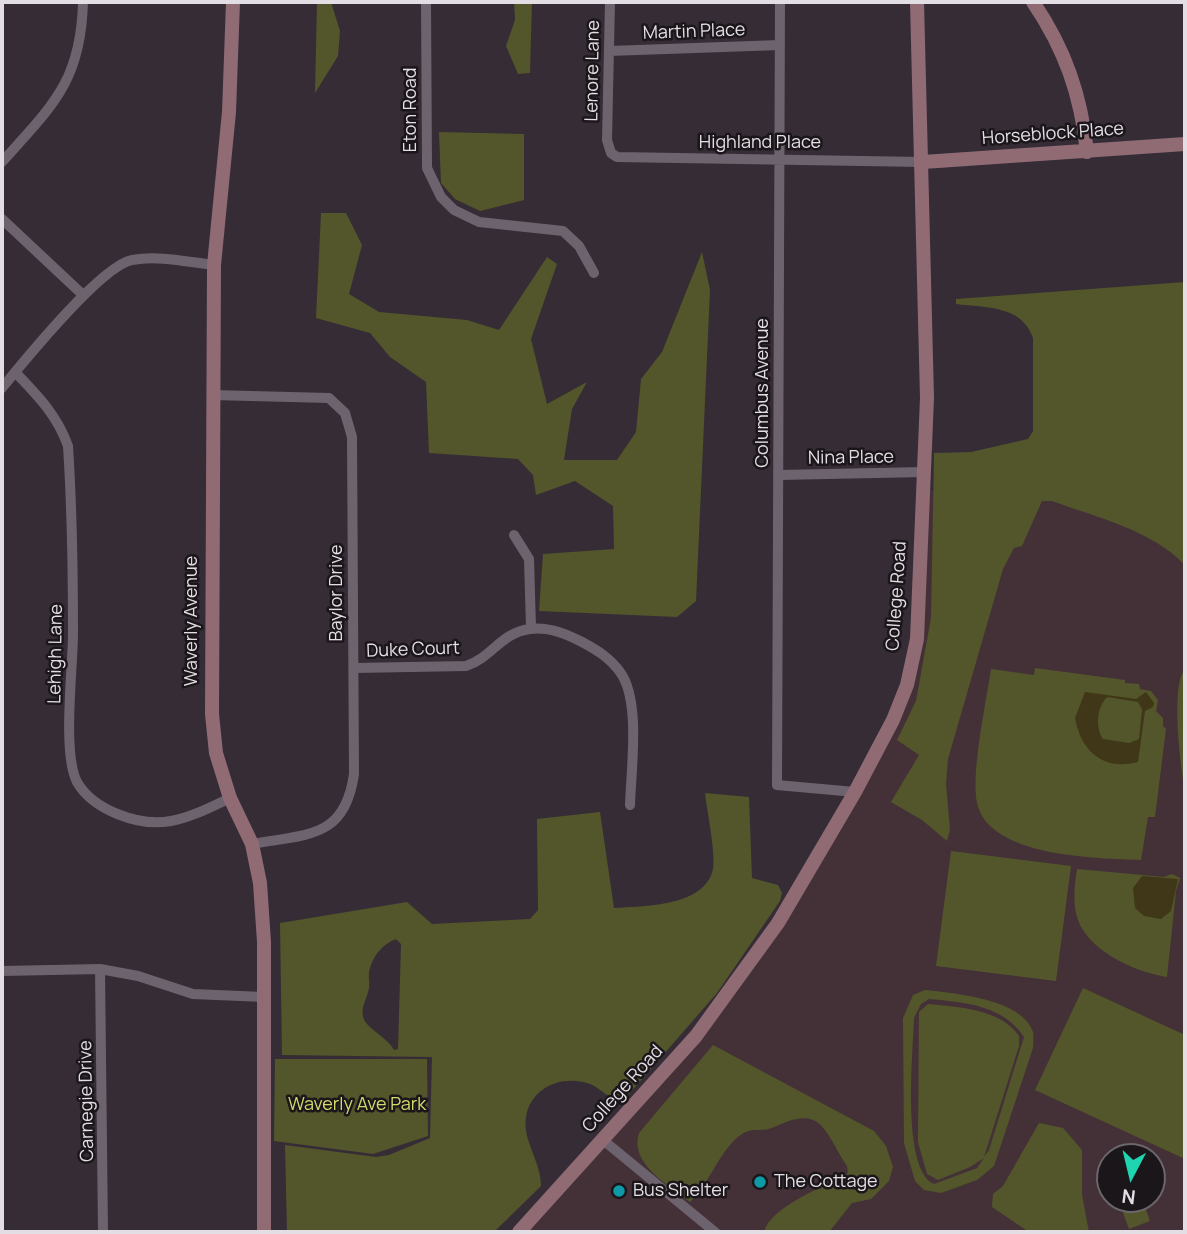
<!DOCTYPE html>
<html>
<head>
<meta charset="utf-8">
<style>
  body { margin:0 }
  #map { position:relative; width:1187px; height:1234px; overflow:hidden; background:#352c36; font-family:Manrope,sans-serif }
  canvas { display:block }
  .frame { position:absolute; inset:0; border:4px solid #e3dde4; pointer-events:none }
  .north { position:absolute; left:1096px; top:1143px; width:70px; height:70px; box-sizing:border-box; background:#1a161a; border:2px solid #6a666b; border-radius:50%; rotate:187deg; font-size:19px; font-weight:700; line-height:28px; text-align:center; color:#e3dde4 }
  .north::after { content:''; display:block; margin:auto; width:24px; height:32px; background:#1fd5b0; clip-path:polygon(50% 0,100% 100%,50% 72%,0 100%) }
</style>
</head>
<body>
<div id="map">
<canvas width="1187" height="1234"></canvas>
<div class="frame"></div>
<div class="north">N</div>
</div>
<script>
const g = document.querySelector('canvas').getContext('2d');
g.lineJoin = 'round';
function fillPath(path, color) { g.fillStyle = color; g.fill(path, 'evenodd'); }
function trace(path, color, width, dash) { g.strokeStyle = color; g.lineWidth = width; g.lineCap = dash ? 'butt' : 'round'; g.setLineDash(dash || []); g.stroke(path); }
function drawText(font, color, halo, rows, align = 'center') {
  g.font = font + ' Manrope,sans-serif'; g.lineWidth = 5; g.setLineDash([]); g.textBaseline = 'middle'; g.strokeStyle = halo; g.fillStyle = color; for (const [text, x, y, turn = 0] of rows) {
    g.save(); g.translate(x, y); g.rotate((+turn || 0) * Math.PI / 180); g.textAlign = isNaN(turn) ? turn : align; if (halo) g.strokeText(text, 0, 0); g.fillText(text, 0, 0); g.restore();
  }
}
const education = new Path2D(`
  M1185,481v751h-666l177,-196 82,-113 129,-238 16,-194zM1110,1157h42v42h-42z`);
const green = new Path2D(`
  M317,2h14l9,29 -2,25 -23,37z
  M514,2h18l-2,71 -12,1 -12,-28 9,-26z
  M439,132l85,2v66l-44,11 -25,-12 -14,-16z
  M321,213h25l16,32 -13,49 30,18 88,8 32,10 48,-73 10,7 -26,75 16,65 40,-22 -15,27 -8,51h53l19,-28 5,-53 21,-27 40,-100 8,38 -14,311 -19,16 -138,-6 4,-57 71,-5 -1,-43 -38,-25 -39,14 -3,-20 -15,-16 -89,-6 -3,-71 -36,-25 -20,-24 -54,-15z
  M1185,282v283c-35,-36 -87,-47 -133,-64h-10l-20,45 -8,2 -11,21 -55,190 -2,25 4,46 -3,11 -25,-21 -31,-18 28,-47 -22,-15 19,-39 15,-83 3,-165 37,-1 57,-13 5,-8v-93c-11,-33 -47,-30 -77,-34v-5z
  M1035,668l90,12v3l14,1 1,5 11,2 7,9 -2,11 7,7v8l3,3 -11,88h-7l-7,43c-42,-2 -152,-2 -164,-57 -6,-32 9,-100 14,-134l43,6z
  M1185,669v123c-4,-24 -15,-106 0,-123z
  M705,793l44,4 3,81 26,7 4,8 -2,8 -63,92 -88,101c-5,3 -9,6 -16,4 -8,-3 -15,-11 -23,-14 -28,-10 -59,3 -64,33 -4,23 15,44 15,69l-47,46h-207l-2,-87 91,12 13,-2 41,-17 2,-81 -150,-2 -2,-132 127,-21 25,22 98,-5 8,-9 -1,-91 63,-7 14,96c30,-2 91,-1 99,-39 3,-15 -6,-58 -8,-76zM396,939l5,5 -3,105 -4,1c-7,-12 -18,-16 -27,-26 -10,-12 0,-24 2,-36 1,-5 -1,-11 0,-16 3,-15 13,-28 27,-33z
  M951,851l120,15 -15,115 -120,-15z
  M1077,869l87,8 8,-3 8,4 -4,13 -9,86c-33,-5 -84,-28 -91,-64 -3,-15 -1,-30 1,-44z
  M1083,988l102,47v124l-150,-69z
  M925,990c29,3 98,9 108,42 1,4 0,12 0,16l-39,118 -17,14 -36,13 -17,-3 -9,-9 -11,-38 -1,-125 10,-23zM929,999c35,3 74,6 95,38l-35,113 -5,7 35,-111v-10c-18,-27 -61,-29 -91,-32l-9,8 -1,130 9,32 11,6 32,-13 14,-9 -7,10 -43,16c-33,-14 -21,-132 -20,-166l7,-14z
  M713,1045l161,86 12,15 7,21 -4,14 -18,18 -19,4 -23,29h-65c6,-25 62,-46 84,-59l-1,-7c-25,-39 -25,-62 -75,-38 -10,4 -20,-1 -30,6 -21,13 -33,51 -52,68 -21,-17 -61,-38 -51,-69z
  M275,1059h152l1,77 -55,18 -99,-13z
  M1039,1123l24,5 19,22v45l7,37h-60l-37,-25 1,-13 10,-8z
  M1118,1199h24l8,22 -21,8z`);
const sand = new Path2D(`
  M1085,692l51,7 10,-7 8,11 -1,4 -8,4 -7,51c-34,9 -57,-10 -63,-44zM1107,697l31,5 4,7 -3,30 -10,4 -26,-4c-8,-12 -6,-32 4,-42z
  M1142,876l36,3 -7,32 -10,8 -17,-3 -9,-8 -2,-20z`);
const street = new Path2D(`
  M426,2l1,166 14,29 13,13 25,12 84,9 16,15 15,27
  M610,2l-3,138 4,13 6,4 306,5
  M780,2l-3,783 78,7
  M609,51l171,-6
  M2,162c50,-56 79,-80 81,-160
  M2,219l81,76
  M15,372c23,24 42,43 53,74 4,62 5,125 5,187 0,35 -11,120 4,149 16,28 62,45 94,39 21,-4 40,-14 59,-23
  M2,388c23,-28 99,-122 130,-128 26,-5 56,2 82,5
  M212,395l117,3 16,15 7,24 2,337c-9,65 -47,60 -102,70
  M779,475l145,-3
  M514,535l15,24 2,69
  M354,668l112,-2c27,-9 34,-33 64,-37 18,-3 37,5 52,13 15,8 28,16 38,30 21,28 11,98 10,133
  M100,969l3,263
  M2,971l98,-2 38,7 55,18 71,3
  M603,1140l112,92`);
const secondary = new Path2D(`
  M233,2l-4,110 -15,153 -2,449 4,39 14,45 22,46 8,39 4,59v290
  M1033,2c32,47 48,93 54,150
  M923,162l262,-18
  M519,1232l177,-196 82,-113 77,-131 38,-72 14,-35 10,-46 10,-241 -10,-396`);
const markers = [
  [760,1182,7,"#0f9aa8"],
  [619,1191,7,"#0f9aa8"]
];
const streetNames = [
  ["Martin Place",694,32,-2],
  ["Lenore Lane",593,71,-89],
  ["Eton Road",411,110,-90],
  ["Horseblock Place",1053,134,-4],
  ["Highland Place",760,143],
  ["Columbus Avenue",763,393,-90],
  ["Nina Place",851,458,-1],
  ["Baylor Drive",337,593,-90],
  ["College Road",897,596,-86],
  ["Waverly Avenue",192,621,-90],
  ["Duke Court",413,650,-2],
  ["Lehigh Lane",56,654,-89],
  ["College Road",623,1089,-48],
  ["Carnegie Drive",87,1101,-91]
];
const parkNames = [
  ["Waverly Ave Park",357,1105]
];
const poiNames = [
  ["The Cottage",774,1182],
  ["Bus Shelter",633,1191]
];
fillPath(education, '#443137');
fillPath(green, '#53562a');
fillPath(sand, '#3f3717');
trace(street, '#6d636e', 10);
trace(secondary, '#906b74', 14);
for (const [x, y, r, color] of markers) { const dot = new Path2D(); dot.arc(x, y, r, 0, 2 * Math.PI); g.fillStyle = color; g.fill(dot); trace(dot, '#1a161a', 2.5); }
drawText('18px', '#e3dde4', '#1a161a', streetNames);
drawText('18px', '#d1d96a', '#1a161a', parkNames);
drawText('18px', '#e3dde4', '#1a161a', poiNames, 'left');
</script>
</body>
</html>
